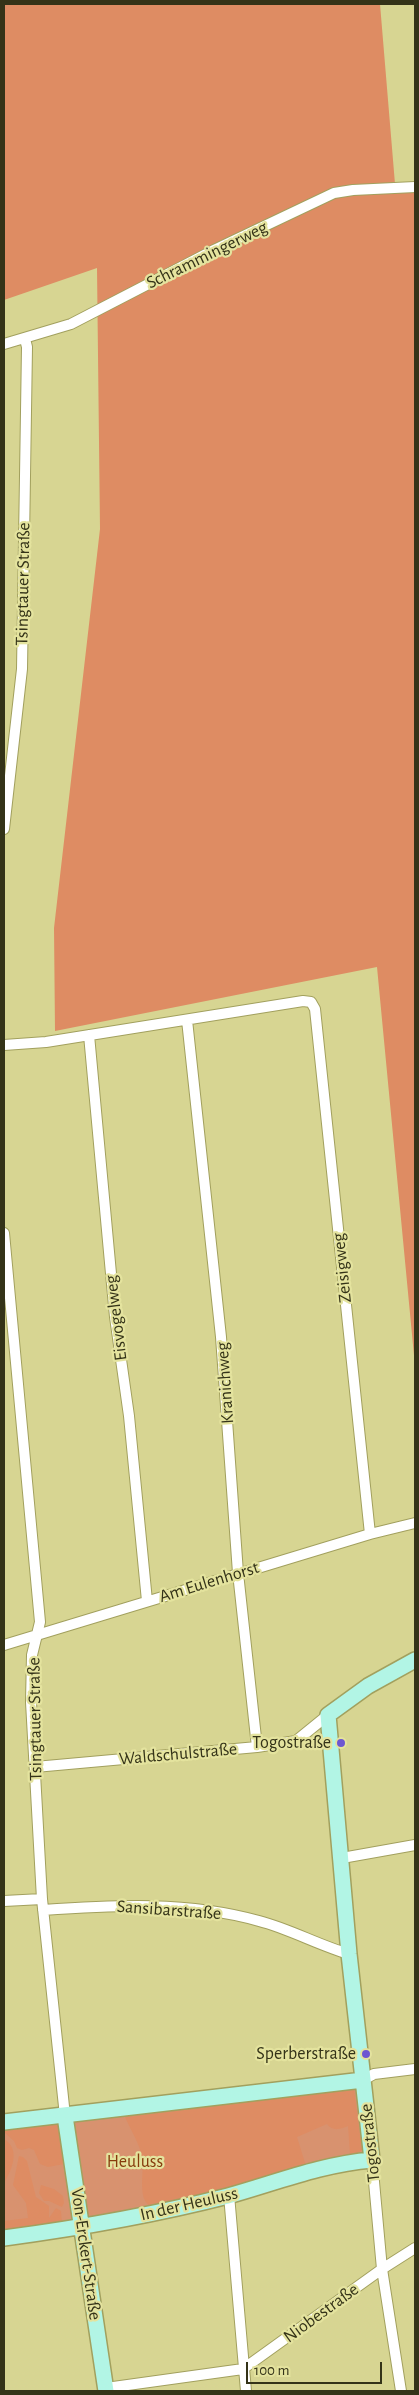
<!DOCTYPE html>
<html>
<head>
<meta charset="utf-8">
<style>
  body { margin:0 }
  #map { position:relative; width:419px; height:2395px; overflow:hidden; background:#d7d592; font-family:"Alegreya Sans",sans-serif }
  canvas { display:block }
  .frame { position:absolute; inset:0; border:5px solid #343318; pointer-events:none }
  .scale { position:absolute; left:246px; top:2362px; width:136px; height:22px; box-sizing:border-box; border:2px solid #343318; border-top:0; padding-left:6px; font-size:15px; line-height:18px; white-space:nowrap; color:#343318; -webkit-text-stroke:4px #e4e39e; paint-order:stroke }
</style>
</head>
<body>
<div id="map">
<canvas width="419" height="2395"></canvas>
<div class="frame"></div>
<div class="scale">100 m</div>
</div>
<script>
const g = document.querySelector('canvas').getContext('2d');
g.lineJoin = 'round';
function fillPath(path, color) { g.fillStyle = color; g.fill(path, 'evenodd'); }
function trace(path, color, width, dash) { g.strokeStyle = color; g.lineWidth = width; g.lineCap = dash ? 'butt' : 'round'; g.setLineDash(dash || []); g.stroke(path); }
function drawText(font, color, halo, rows, align = 'center') {
  g.font = font + ' "Alegreya Sans",sans-serif'; g.lineWidth = 4.5; g.setLineDash([]); g.textBaseline = 'middle'; g.strokeStyle = halo; g.fillStyle = color; for (const [text, x, y, turn = 0] of rows) {
    g.save(); g.translate(x, y); g.rotate((+turn || 0) * Math.PI / 180); g.textAlign = isNaN(turn) ? turn : align; if (halo) g.strokeText(text, 0, 0); g.fillText(text, 0, 0); g.restore();
  }
}
const green = new Path2D(`
  M358,2086l7,67 -142,40 -135,28 -15,-96 4,-6z
  M55,2121l7,3 14,99 -72,11v-107z`);
const forest = new Path2D(`
  M4,4h376l15,180 20,7v1175l-38,-399 -322,64 -1,-103 46,-399 -3,-261 -93,32z
  M354,2089l8,61 -9,6 -3,-2 -2,-28c-8,3 -15,6 -21,-2l-30,13 9,29 -150,42c-23,-4 -9,-38 -15,-55 -3,-12 -11,-24 -16,-36z
  M60,2124l4,40 -16,3 -8,-3 -6,-14 -5,-2 -7,2 -5,-2 -3,-7 -10,-9v-2z
  M4,2139c17,10 8,31 0,44z
  M19,2156l4,1 4,4 9,36 13,9v12l7,-10 5,3 1,13 -58,8v-11l24,-3 -2,-15 -13,-18z
  M41,2185l13,4 9,7 1,7 -2,4 -13,-6h-5l-5,-8z`);
const street = new Path2D(`
  M4,344l67,-20 143,-74 120,-57 19,-3 62,-3
  M4,829l18,-160 5,-322 -2,-8
  M187,1020l34,317 17,236 19,174
  M89,1035l26,282 14,99 18,185
  M4,1045l42,-3 257,-41 8,1 4,7 55,525
  M4,1233l36,389 -8,33 -1,47 11,197 23,217
  M4,1645l366,-111 45,-11
  M35,1767l222,-20 39,-6 32,-26
  M342,1858l73,-13
  M4,1901l38,-2
  M43,1910c73,-5 145,-9 216,11 31,8 59,24 90,33
  M363,2080l11,-6 41,-5
  M372,2160l10,109 19,122
  M229,2195l17,196
  M106,2388l137,-19 139,-100 33,-21`);
const secondary = new Path2D(`
  M65,2116l41,275
  M4,2122l359,-42
  M4,2238c75,-10 150,-23 224,-42 47,-13 94,-32 144,-36l-23,-206 -21,-239 40,-29 47,-26`);
const markers = [
  [341,1743,5,"#6d57d1"],
  [366,2054,5,"#6d57d1"]
];
const streetNames = [
  ["Schrammingerweg",207,255,-26],
  ["Tsingtauer Straße",23,584,-89],
  ["Zeisigweg",342,1268,-96],
  ["Eisvogelweg",116,1318,-97],
  ["Kranichweg",225,1383,-94],
  ["Am Eulenhorst",209,1582,-17],
  ["Tsingtauer Straße",35,1719,-91],
  ["Waldschulstraße",178,1754,-5],
  ["Sansibarstraße",169,1910,4],
  ["Togostraße",370,2143,-96],
  ["In der Heuluss",189,2204,-13],
  ["Von-Erckert-Straße",86,2254,82],
  ["Niobestraße",321,2313,-36]
];
const poiNames = [
  ["Togostraße",331,1743],
  ["Sperberstraße",356,2054]
];
const parkNames = [
  ["Heuluss",135,2162]
];
fillPath(green, '#d8926f');
fillPath(forest, '#de8c63');
trace(street, '#a2a05e', 12);
trace(secondary, '#a2a05e', 18);
trace(street, '#fff', 10);
trace(secondary, '#b2f5e5', 15);
for (const [x, y, r, color] of markers) { const dot = new Path2D(); dot.arc(x, y, r, 0, 2 * Math.PI); g.fillStyle = color; g.fill(dot); trace(dot, '#e4e39e', 2); }
drawText('18px', '#343318', '#e4e39e', streetNames);
drawText('18px', '#343318', '#e4e39e', poiNames, 'right');
drawText('18px', '#863c0d', '#e4e39e', parkNames);
</script>
</body>
</html>
